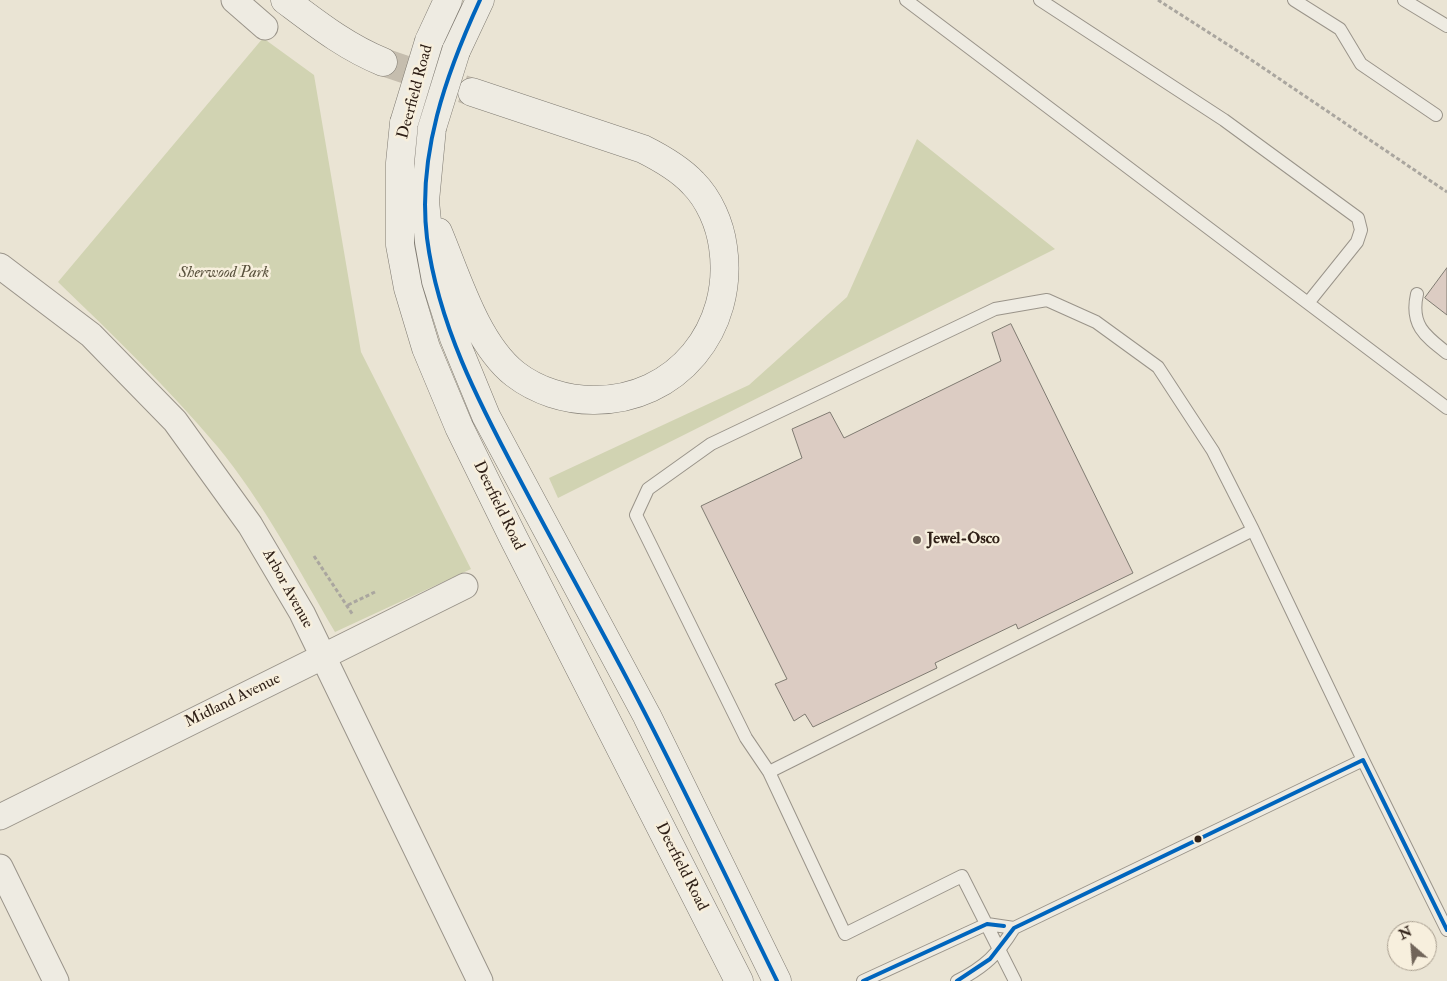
<!DOCTYPE html>
<html>
<head>
<meta charset="utf-8">
<style>
  body { margin:0 }
  #map { position:relative; width:1447px; height:981px; overflow:hidden; background:#eae4d4; font-family:"IM FELL Double Pica",serif }
  canvas { display:block }
  .north { position:absolute; left:1387px; top:921px; width:50px; height:50px; box-sizing:border-box; background:#f7efdd; border:1px solid #a79d8e; border-radius:50%; rotate:333deg; font-size:14px; font-weight:700; line-height:20px; text-align:center; color:#302118 }
  .north::after { content:''; display:block; margin:auto; width:18px; height:22px; background:#71655a; clip-path:polygon(50% 0,100% 100%,50% 72%,0 100%) }
</style>
</head>
<body>
<div id="map">
<canvas width="1447" height="981"></canvas>
<div class="north">N</div>
</div>
<script>
const g = document.querySelector('canvas').getContext('2d');
g.lineJoin = 'round';
function fillPath(path, color) { g.fillStyle = color; g.fill(path, 'evenodd'); }
function trace(path, color, width, dash) { g.strokeStyle = color; g.lineWidth = width; g.lineCap = dash ? 'butt' : 'round'; g.setLineDash(dash || []); g.stroke(path); }
function drawText(font, color, halo, rows, align = 'center') {
  g.font = font + ' "IM FELL Double Pica",serif'; g.lineWidth = 5; g.setLineDash([]); g.textBaseline = 'middle'; g.strokeStyle = halo; g.fillStyle = color; for (const [text, x, y, turn = 0] of rows) {
    g.save(); g.translate(x, y); g.rotate((+turn || 0) * Math.PI / 180); g.textAlign = isNaN(turn) ? turn : align; if (halo) g.strokeText(text, 0, 0); g.fillText(text, 0, 0); g.restore();
  }
}
const green = new Path2D(`
  M263,38l51,37 47,277 110,217 -136,63c-37,-63 -71,-129 -118,-186 -49,-58 -104,-111 -159,-164z
  M917,139l138,110 -497,249 -9,-20 200,-93 98,-88z`);
const building = new Path2D(`
  M1447,268v47l-22,-17z
  M1011,324l122,249 -115,56 -2,-5 -81,39 2,5 -124,59 -8,-13 -11,7 -19,-37 12,-5 -86,-173 101,-48 -10,-29 38,-17 14,26 157,-77 -9,-28z`);
const secondaryTunnel = new Path2D(`
  M383,62l86,29`);
const path = new Path2D(`
  M1158,0l89,57 200,135
  M314,556l39,59
  M348,605l27,-13`);
const lane = new Path2D(`
  M906,0l541,408
  M1040,0l184,120 134,98 3,12 -4,12 -49,61
  M1294,0l46,29 21,35 75,51
  M1404,0l43,26
  M1417,294c-7,31 8,42 30,59
  M769,772l-23,-34 -110,-223 12,-26 63,-45 284,-135 52,-9 49,22 62,45 55,84 40,79
  M863,981l124,-57 27,4
  M957,981c28,-14 41,-27 57,-53l349,-168
  M1015,981l-53,-105 -117,58 -76,-162 484,-242 110,230 84,170`);
const street = new Path2D(`
  M234,0l31,27
  M0,266l91,69 84,86 75,104 52,88 178,368
  M0,817l465,-231
  M0,867l56,114`);
const secondary = new Path2D(`
  M285,0c32,24 61,47 98,62
  M429,41l19,-41
  M456,51l24,-51
  M404,123l-4,40v82l8,43 18,60 33,79 53,108 227,446
  M432,128l-7,73 4,41 7,39 18,57 32,78 161,300 130,265
  M438,232c19,45 38,111 77,142 22,17 51,26 78,26 84,1 142,-72 130,-153 -3,-23 -14,-48 -30,-64 -14,-15 -32,-25 -50,-34l-171,-57`);
const secondaryBridge = new Path2D(`
  M404,123l25,-82
  M432,128l24,-77`);
const bus1 = new Path2D(`
  M480,0c-34,74 -63,155 -53,238 11,86 52,165 92,240 32,61 65,120 97,180 57,106 108,215 161,323
  M863,981l124,-57 17,2
  M957,981l33,-22 24,-31 349,-168 84,170`);
const markers = [
  [917,540,5,"#71655a"],
  [1198,839,4.5,"#302118"]
];
const streetNames = [
  ["Deerfield Road",416,92,-75],
  ["Deerfield Road",498,506,64],
  ["Arbor Avenue",287,589,61],
  ["Midland Avenue",233,701,-26],
  ["Deerfield Road",681,867,63]
];
const parkNames = [
  ["Sherwood Park",224,274]
];
const poiNames = [
  ["Jewel-Osco",927,540]
];
fillPath(green, '#d1d3b2');
fillPath(building, '#dcccc3');
trace(building, '#7f7a71', 1);
trace(secondaryTunnel, '#c5bdae', 28, [28, 14]);
trace(lane, '#9a948a', 14);
trace(street, '#9a948a', 27);
trace(secondary, '#7f7a71', 29);
trace(path, '#aaa69f', 3, [4, 2.5]);
trace(lane, '#eeebe2', 12);
trace(street, '#eeebe2', 25);
trace(secondary, '#eeebe2', 28);
trace(secondaryBridge, '#7f7a71', 29, []);
trace(secondaryBridge, '#eeebe2', 28);
trace(bus1, '#0065bd', 4);
for (const [x, y, r, color] of markers) { const dot = new Path2D(); dot.arc(x, y, r, 0, 2 * Math.PI); g.fillStyle = color; g.fill(dot); trace(dot, '#f7efdd', 2); }
drawText('16px', '#302118', '#f7efdd', streetNames);
drawText('italic 16px', '#5a523e', '#f7efdd', parkNames);
drawText('bold 16px', '#302118', '#f7efdd', poiNames, 'left');
</script>
</body>
</html>
